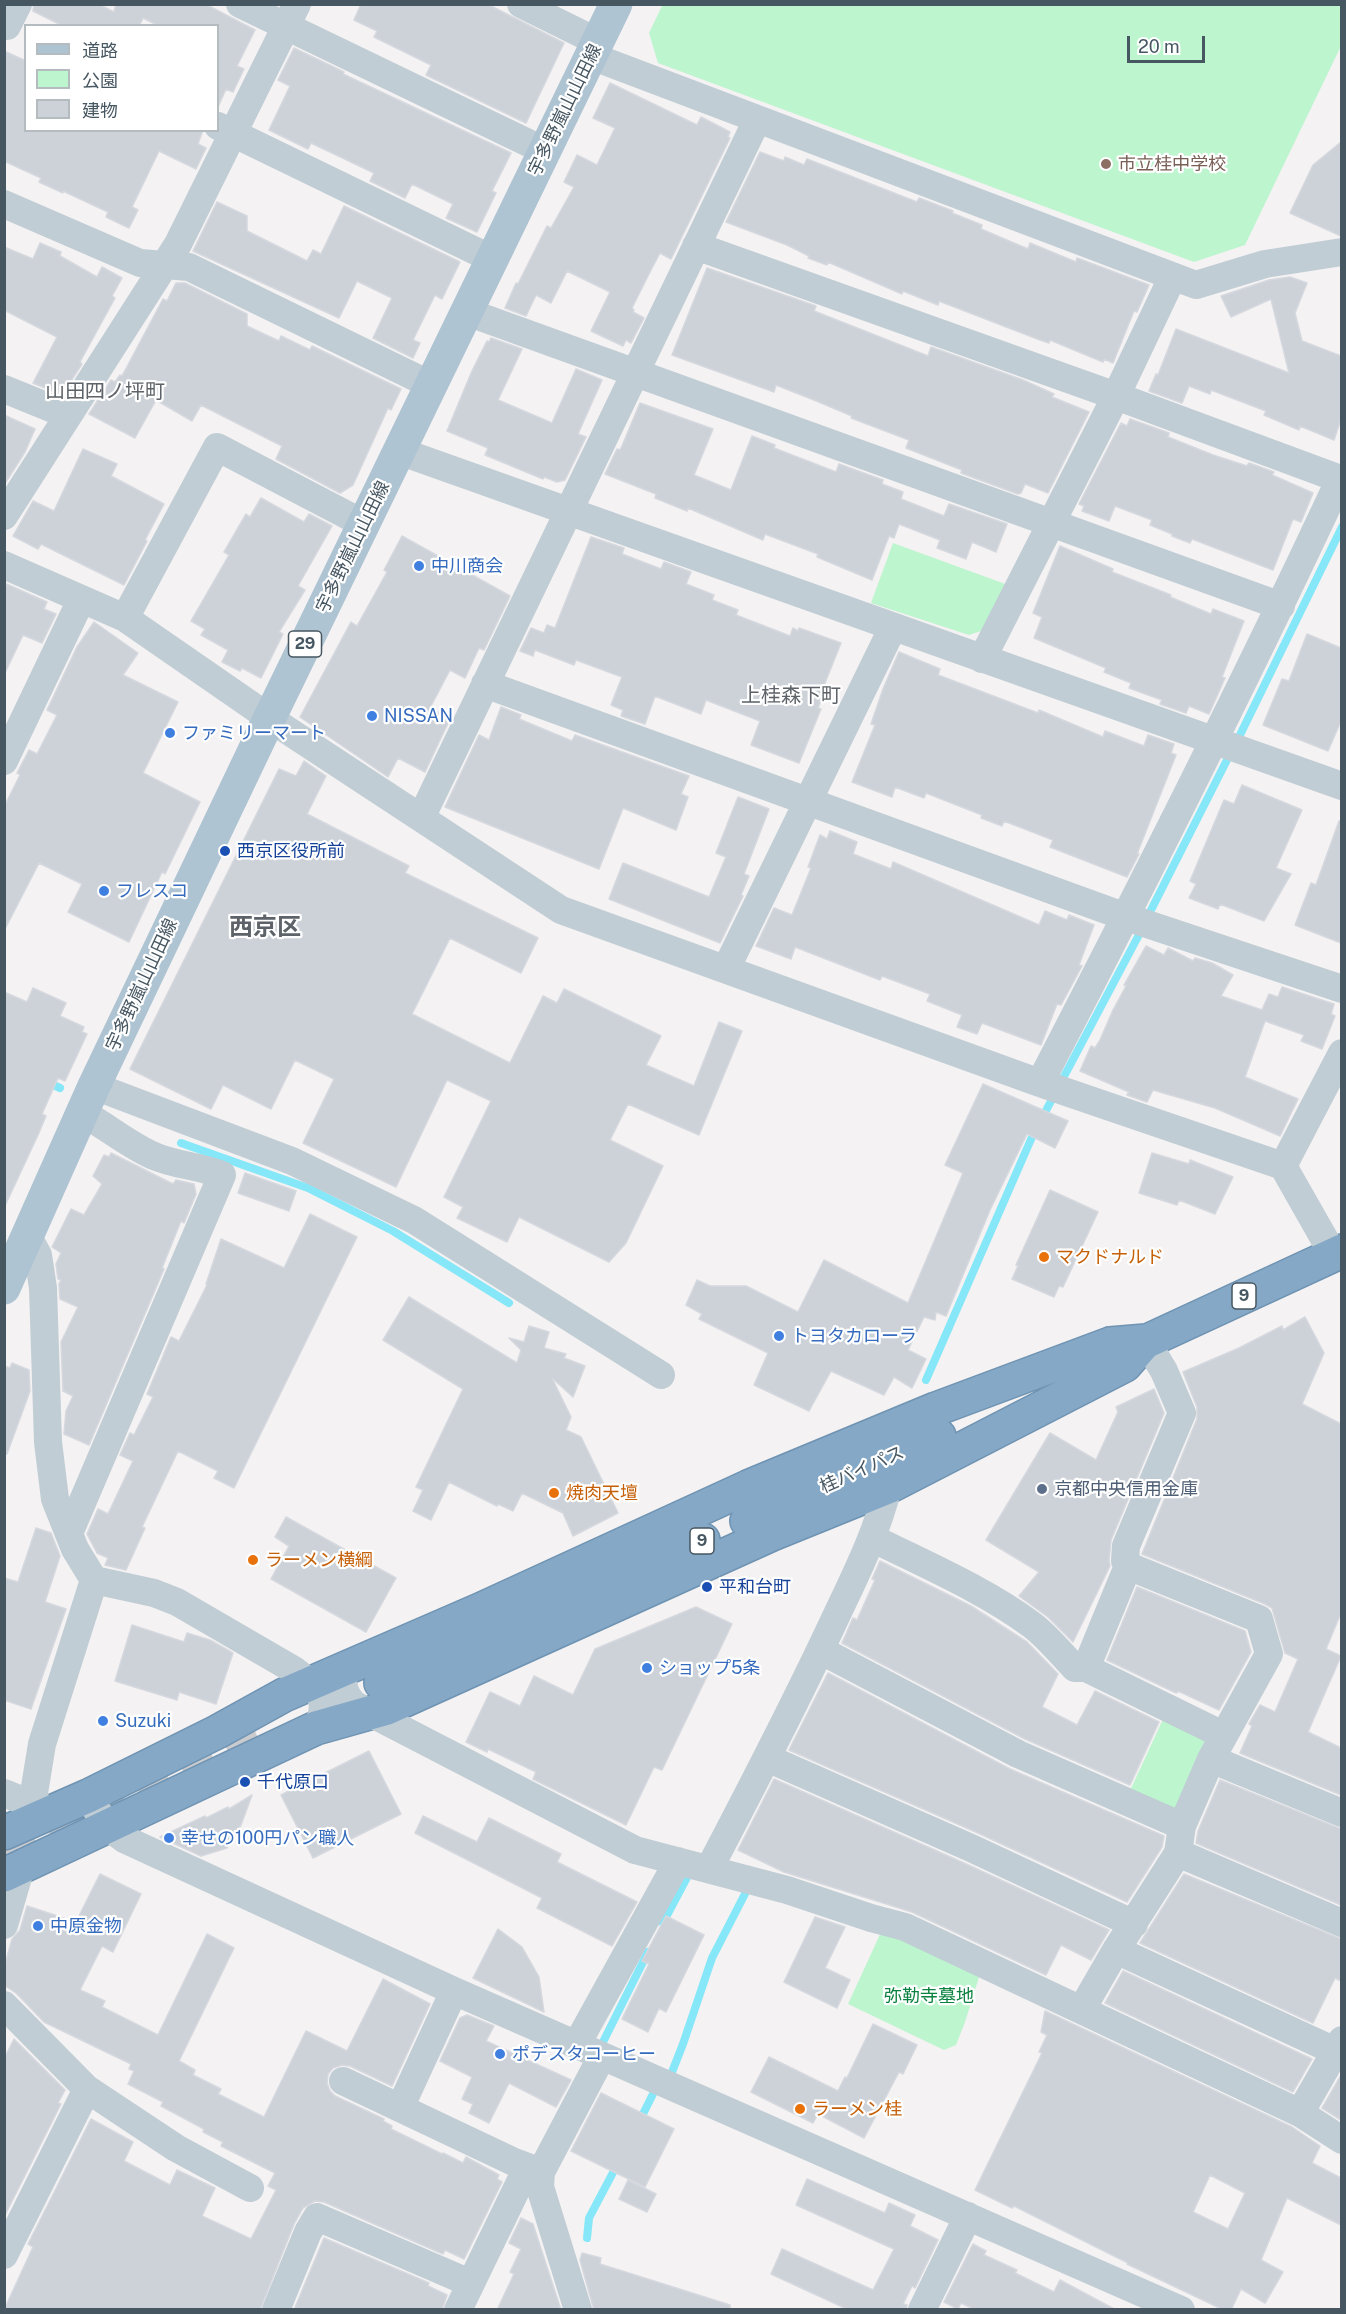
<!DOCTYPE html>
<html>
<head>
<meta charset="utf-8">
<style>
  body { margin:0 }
  #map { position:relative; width:1346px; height:2314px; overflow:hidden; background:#f4f2f2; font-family:"Public Sans","Noto Sans JP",sans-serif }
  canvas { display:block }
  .frame { position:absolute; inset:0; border:6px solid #475762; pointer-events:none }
  .legend { position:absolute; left:24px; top:24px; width:195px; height:108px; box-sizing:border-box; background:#fff; border:2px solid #b5bcc0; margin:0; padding:8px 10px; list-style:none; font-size:18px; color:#475762 }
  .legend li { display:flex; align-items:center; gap:12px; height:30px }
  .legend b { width:30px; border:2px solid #b5bcc0 }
  .scale { position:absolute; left:1127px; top:36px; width:78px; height:27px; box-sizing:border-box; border:3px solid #475762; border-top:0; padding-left:8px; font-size:18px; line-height:21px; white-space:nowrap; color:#475762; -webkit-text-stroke:4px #fff; paint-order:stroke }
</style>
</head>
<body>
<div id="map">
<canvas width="1346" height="2314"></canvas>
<div class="frame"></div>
<ul class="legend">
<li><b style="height:8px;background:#afc4d3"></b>道路</li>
<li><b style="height:16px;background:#bdf5cf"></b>公園</li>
<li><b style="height:16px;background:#cdd2d8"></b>建物</li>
</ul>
<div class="scale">20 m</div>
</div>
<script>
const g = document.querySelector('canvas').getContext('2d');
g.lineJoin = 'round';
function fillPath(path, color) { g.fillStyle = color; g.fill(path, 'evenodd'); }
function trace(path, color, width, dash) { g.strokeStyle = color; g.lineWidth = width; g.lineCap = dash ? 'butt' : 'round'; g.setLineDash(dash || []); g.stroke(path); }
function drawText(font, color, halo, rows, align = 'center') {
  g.font = font + ' "Public Sans","Noto Sans JP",sans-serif'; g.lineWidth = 4.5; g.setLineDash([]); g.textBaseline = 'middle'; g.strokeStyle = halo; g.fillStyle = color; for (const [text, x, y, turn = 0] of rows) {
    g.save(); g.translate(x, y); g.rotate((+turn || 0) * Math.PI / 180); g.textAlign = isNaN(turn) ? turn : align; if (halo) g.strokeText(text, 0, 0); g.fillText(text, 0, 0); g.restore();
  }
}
const green = new Path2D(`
  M663,4l678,1v41l-96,199 -51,17 -536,-199 -9,-30z
  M893,543l115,42 -21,44 -18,6 -98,-32z
  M1165,1715l39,19 3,11 -27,65 -52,-15z
  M882,1930l98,44 -15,48 -9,23 -12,5 -96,-46z`);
const stream = new Path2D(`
  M1237,741l105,-214
  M1147,918l84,-166
  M47,1082l13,6
  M181,1143l127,45 85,43 116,72
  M926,1380l106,-243 110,-208
  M663,1923l28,-53
  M603,2042l45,-90
  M672,2072l11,-28 29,-86 37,-72
  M639,2122l14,-28
  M587,2238l2,-20 28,-53`);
const building = new Path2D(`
  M34,4h64l16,8 2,-8h89l50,26 -18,36 7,3 -11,23 -7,-3 -8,18v-81h-59l-16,-8 -3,6 2,2h-79l-30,-15z
  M361,4h126l77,39 -38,80 -100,-48 5,-10 -57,-28 3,-6 -23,-11z
  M294,48l50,24 -1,2 168,79 -19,38 4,2 -19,39 -31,-14 7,-14 -41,-20 -7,14 -35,-17 4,-8 -63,-30 -3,6 -39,-19 21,-44 -12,-6z
  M4,51l22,10v69h177l-5,14 8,4 -10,21 -37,-18 -27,56 6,3 -9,18 -23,-11 2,-5 -45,-21v2l-24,-11 2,-4 -37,-17z
  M610,83l87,42 4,-8 29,15 -2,5 2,1 -59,121 -11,-6 -9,17 -19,38 2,2 -1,2 11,6 -13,25 -5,-3 -3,6 -32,-15 19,-39 -43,-21 -16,32 -15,-8 -10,21 -21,-8 11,-25 2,1 29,-58 4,2 23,-41 -10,-5 13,-27 20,10 18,-37 -22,-10z
  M1341,142v94l-51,-23 23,-48z
  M760,152l24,9 1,-4 19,8 3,-6 110,43 2,-4 34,13 -1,2 30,12 -1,4 47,20 2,-6 46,19 1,-4 72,27 -12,27 -3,-1 -21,52 -9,-4 -1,3 -53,-22 -1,3 -9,-3 -101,-39 -1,4 -35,-14 -1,3 -74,-32 -1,3 -19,-7 1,-2 -22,-11 -61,-23z
  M217,202l30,14v15l60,30 6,-11 8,4 23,-48 116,56 -18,37 -7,-4 -22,45 7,3 -7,15 -40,-20 19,-40 -35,-17 -18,37 -146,-67z
  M40,243l21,9 -1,4 37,21 5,-10 20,11 -10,18 3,2 -35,64 2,2 -20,31 -29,-12 24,-46 -53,-27v-63l29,12z
  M707,268l109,38 -2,5 114,45 3,-9 92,33 31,14 -2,3 37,15 -41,81 -23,-9 -4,9 -3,1 -57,-21 1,-3 -56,-22 3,-8 -58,-22 1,-2 -38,-16 -38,-15 -2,7 -102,-37z
  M1290,277l17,6 -12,30 7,28 39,15v63l-7,21 -34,-14 -1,4 -35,-15 2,-4 -55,-21 -1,4 -21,-8 -7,17 -33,-12 7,-17 2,1 18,-46 113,44 -18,-74 -40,18 -10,-21 48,-16z
  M176,283h9l62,31v12l32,15 2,-5 29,14 2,-4 89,43 -10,21 -3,-2 -35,77 -13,8 -64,-34 6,-13 -81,-41 -9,16 -36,-21 -21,38 -46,-24 22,-34 4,2 5,-7 2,1 41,-77 4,2z
  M491,338l31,11 -24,51 54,23 24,-54 26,11 -24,54 8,3 -21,43 -8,2 -13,-5 -1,2 -58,-24 3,-7 -41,-17 25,-60 15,-30 2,1z
  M640,403l73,26 -19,46 37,15 21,-54 23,9 -1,3 62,24 3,-8 44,16 -1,4 21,8 -2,7 43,17 5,-12 58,20 -11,28 -24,-10 -6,17 -29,-11 3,-8 -41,-16 -5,14 -5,-2 -17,44 -55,-23 1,-3 -53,-20 -2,6 -75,-32 -1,3 -32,-13 1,-4 -51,-20 12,-25 3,1 2,-4z
  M4,415l31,14 -10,23 -21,33z
  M1130,419l39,14 -1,4 45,18 34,11 2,-3 25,9 -2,3 41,18 -12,29 -8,-3 -20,51 -81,-31 -2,4 -18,-7v-2l-22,-9 2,-5 -37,-14 -6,15 -27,-10 2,-5 -5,-2 42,-81 6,3z
  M83,449l34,15 -6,12 53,28 -19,36 2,1 -23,44 -83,-41 -3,5 -25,-13 20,-35 21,10z
  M261,498l43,24 5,-8 23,12 -34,60 7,4 -26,42 4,2 -22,44 -19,-10 -2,3 -18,-9 6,-12 -27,-15 4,-6 -14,-8 38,-66 -5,-3 22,-38 4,3z
  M402,536l108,60 -26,54 -5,-2 -14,30 -15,-8 -20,38 20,11 -25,53 -27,-14 -10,19 -88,-60 51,-95 6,4 30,-54 -3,-2z
  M591,537l33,11 -2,6 39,15 3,-7 27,10 -5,12 28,11 -2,5 26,10 -2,5 54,21 3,-8 5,3 1,-3 42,15 -18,45 3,1 -8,19 3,1 -22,54 -48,-18 9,-24 -54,-21 -5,14 -46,-18 -10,28 -24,-8 2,-6 -12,-5 11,-28 -46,-17 -2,5 -39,-15 -2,6 -13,-5 11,-23 13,5 3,-8 8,3z
  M1060,546l53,23 -1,3 59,23 -1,2 41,17 2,-5 31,12 -22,56 3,1 -16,36 -20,-8 -3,7 -26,-9 2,-4 -33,-12 2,-5 -27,-11 2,-4 -72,-30 8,-21 -9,-4z
  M4,583l43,19 -3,7 12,5 -14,29 -19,-8 -19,40z
  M94,622l44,31 -15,22 55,27 -35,71 57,29 -35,72 -3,-2 -33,70 -61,-30 14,-28 -43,-21 -35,68v-124l16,-32 -3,-2 12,-23 8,4 20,-39 -10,-5 30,-63z
  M1307,634l34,14v73l-13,30 -65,-26 19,-46 7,2z
  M899,652l41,17 -2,6 100,38 1,-3 64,27 2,-6 39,15 4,-11 26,9 -3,9 5,2 -39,99h2l-12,23 -77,-30 3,-7 -49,-19 -2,5 -21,-8 1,-3 -56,-22 -2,5 -29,-11 -3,10 -40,-15 23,-57 -4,-1 12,-35z
  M501,707l20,8 -2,4 53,22 3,-6 114,41 -8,18 7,3 -12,33 -53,-22 -24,61 -154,-62 34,-72 10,5z
  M304,761l22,15 -19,38 102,52 -4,7 133,65 -17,35 -71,-35 -38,76 98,49 33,-67 14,7 7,-14 97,47 -15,29 48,21 25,-64 23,9 -43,104 -71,-31 -18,36 53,26 -37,77 -17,19 -90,-45 -12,25 -50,-24 6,-11 -19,-10 47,-96 -44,-21 -51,107 -93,-44 31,-64 -39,-19 -24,49 -48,-24 -12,24 -81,-40 149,-300 17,7z
  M1242,785l60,25 -26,58 15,6 -27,47 -44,-17 -2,5 -29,-11 7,-14 -6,-3 34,-81 10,4z
  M738,797l31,12 -25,65 5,2 -8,19 2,1 -23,47 -111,-44 14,-36 86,34 17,-40 -10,-4z
  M1339,821h2v122l-46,-18 16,-42 5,2z
  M830,831l27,11 -4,12 38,15 2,-7 146,63 6,-14 22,9 2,-5 25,10 -15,40 3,1 -21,39 -4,-1 -16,41 -59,-22 -5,11 -20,-7 5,-12 -35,-14 3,-7 -48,-18 -2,4 -85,-33 -4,12 -35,-13 18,-38 18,7 19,-47 -3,-1 12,-32 7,4z
  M1146,946l18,9 4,-7 25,13 2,-3 17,5 21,12 -12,21 41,14 7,-16 9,3 4,-10 52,17 -3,10 4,2 -13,33 -21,-8 3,-6 -39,-14 -20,56 53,22 -18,37 -65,-28 -62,-18 -6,12 -20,-7 2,-3 -49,-21 11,-25 4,2 5,-8 13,-30 13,-24 -2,-1z
  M33,988l33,15 -6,13 24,11 -2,5 5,2 -22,47 -7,-3 -16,36 4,2 -8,19 -34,73v-216l23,10z
  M983,1084l85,37 -13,27 -28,-14 -37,76 -44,106 -10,-4 -1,8 -11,-3 -16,33 18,9 -14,29 -18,-11 -10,18 -53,-24 -22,40 -55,-26 14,-32 -69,-34 3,-5 -16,-9 11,-25 13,6h36l52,26 26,-52 84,43 55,-130 -18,-8z
  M111,1153l62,31 3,-4 18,4 2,10 -12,29 -3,-2 -19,47 2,1 -75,176 -25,-11 2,-23 7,-15 -10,-5 -2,-49 17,-35 -18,-8 -1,-15 2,-4 -3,-1 -2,-15 5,-11 -9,-6 19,-38 13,6 18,-31 -9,-8 11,-21 5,2z
  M1152,1153l37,11 1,-4 43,17 -18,37 -36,-14 -2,5 -38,-12z
  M245,1173l51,18 -7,20 -51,-18z
  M1050,1190l48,22 -35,75 -4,-1 -5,11 -42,-18 6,-13 -2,-1z
  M310,1214l47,23 -123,251 -20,-10 4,-7 -40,-20 -36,76 3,1 -19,42 -21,-5 3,-7 -11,-5 -10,-19 11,-25 10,5 25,-53 -13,-6 10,-22 4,2 19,-38 -6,-3 24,-57 8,4 28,-56 -1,-1 15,-45 63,29z
  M409,1297l108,66 4,-13 -12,-12 15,4 5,-16 20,6 -5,16 22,6 -2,4 21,8 -12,31 -21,-19 19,39 -5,13 15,7 37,76 -45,23 -10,-23 -41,-20 -9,18 -15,-7 -1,2 -48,-24 -18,38 -18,-9 10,-21 -7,-3 47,-98 -80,-49z
  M1305,1317l19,36 -22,51 39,20v189l-15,36 15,7 -33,76 33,16v47l-101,-42 12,-27 -3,-2 11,-19 15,7 23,-53 -13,-6 -13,-45 -7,-4 -123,-50 55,-135v-12l-14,-35 56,-24 43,-22 1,4z
  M12,1363l17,7 1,21 -23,63h-3v-88l6,2z
  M1154,1389l10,24 -53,127 -2,20 1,6 -37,76 -25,-25 -29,-21 20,-24 -53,-32 64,-107 46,27 22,-48 -2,-5z
  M286,1517l110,61 -30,54 -95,-53 18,-33 -14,-9z
  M36,1528l15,5 9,23 -15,46 21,7 -35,100 -27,-9v-122l14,4z
  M880,1561l91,45 56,36 31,32 -16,33 35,18 18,-34 64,31 -29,63 -105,-46 -183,-96 11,-25 4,2 18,-40 -3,-1z
  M1137,1587l108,44 6,21 -32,58 -41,-19 -1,2 -3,-1 -67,-32z
  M696,1607l36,17 -70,146 -8,-3 -28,58 -93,-46 3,-7 -48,-23 -1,3 -21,-10 24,-50 30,14 14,-30 39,19 22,-46z
  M132,1625l52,17 3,-9 23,7 23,13 -17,51 -37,-12 -2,8 -62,-19z
  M828,1673l182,96 154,67 -2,11 -35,55 -149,-69 -189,-83z
  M369,1751l32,63 -88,44 -32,-63z
  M774,1779l190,84 145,67 -18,30 -30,-15 -15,30 -134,-63 -128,-40 -46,-22z
  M1220,1780l121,49v76l-145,-62 2,-12z
  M252,1795l-11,30 -14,23 -26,8 -41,-19 45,-21 1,2 22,-11 1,2z
  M423,1816l54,26 12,-24 72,36 -4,8 80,40 -25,44 -75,-38 5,-10 -127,-65z
  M100,1874l41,20 -28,58 -11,-6 -22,44 25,11 -3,6 56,28 49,-101 27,14 -55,113 16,9 -2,5 28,14 -3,5 46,23 42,-86 41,20 36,-72 47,25 -38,82 -42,-20 -8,-1 -9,3 -5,6 -1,9 3,8 5,5 49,23 -1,2 9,5 -1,3 51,25 1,-1 20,10 3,-6 33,18 -2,4 5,3 -38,77 -19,-9 -2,4 -119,-52 -9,-1 -12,7 -9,16 -34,86h-256l29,-63 -5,-3 63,-125 42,23 -9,19 46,24 7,-15 38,18 -13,28 49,23 25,-49 -8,-4 7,-13 -54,-27 2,-4 -20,-10 1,-3 -43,-23 2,-4 -35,-18 6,-13 -5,-2 2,-5 -87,-42 -28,-29 -12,-8v-17l8,-29 8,-9 7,-24 49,16z
  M1184,1874l157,65v42l-6,-3 -22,45 -173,-80z
  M666,1916l38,19 -38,77 -7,-4 -11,24 -26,-13 27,-55 -7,-3z
  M815,1917l30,10 -20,41 25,12 -13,28 -53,-26z
  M498,1929l24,18 17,30 5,35 -71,-34z
  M1123,1971l189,88 -19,33 -188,-89z
  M1045,2011l247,116 28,19 -8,17 29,15v47l-54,-27 -26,62 22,12 -18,31 -24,-14 -10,21h-7l-97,-46 1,-1 -114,-57 -2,2 -37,-18 67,-137 -3,-1 8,-17 -6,-3zM1210,2175l35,18 -17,36 -35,-17z
  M467,2015l27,11 -8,15 85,39 -15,27 -47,-24 -20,40 -20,-10 4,-9 -11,-5 10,-22 -32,-16 20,-43z
  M873,2024l44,21 -14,29 -4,-2 -35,66 -46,-24 -5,9 -62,-31 18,-35 69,34 7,-14 2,1z
  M14,2039l51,51 -7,13 3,1 -57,113v-158z
  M1341,2075v45l-19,-12z
  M601,2093l73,36 -29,58 -74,-36z
  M807,2179l78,34 4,-10 26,12 -5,11 28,14 -23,48 -3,-2 -9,18 4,1 -1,5h-57l-78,-36 11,-25 91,41 21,-41 -98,-44z
  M628,2180l28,14 -9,18 -28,-13z
  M521,2218l12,6 28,86h-64l17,-36 -4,-2 11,-23 -12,-6z
  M324,2238l105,45 -1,3 19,9 -5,15h-148z
  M973,2244l13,7 -2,4 33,15 -2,3 39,19 6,-12 56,30h-140l-15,-7 -3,6 -14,-7z
  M582,2253l19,5 -1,6 130,41v5h-136l-14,-50z`);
const highwayTunnel = new Path2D(`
  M4,1851l266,-118`);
const minor = new Path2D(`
  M240,4l305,147
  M521,4l77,38
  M7,26l11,-22
  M591,56l605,229 69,-21 77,-12
  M218,126l274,133
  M4,204l136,59 49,4 242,118
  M696,246l420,150 224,83c-95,204 -197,405 -300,604
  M467,312l814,294
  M4,389l64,26
  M399,451l943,335
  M4,516l174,-272 119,-240
  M4,565l121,53 162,112 274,180 479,173 243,83 50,88
  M125,618l92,-171 147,77
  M982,659l134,-263 56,-118
  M485,684l641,233 216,72
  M4,761l77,-161
  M421,818l336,-698
  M726,969l167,-342
  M94,1086l198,75 122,59 247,155
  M1283,1166l59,-113
  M28,1237l10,18 5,33 5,154 7,57 20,50 19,31 60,13 23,9 117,68c22,17 39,29 22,58
  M70,1531l152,-356c-22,-9 -48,-10 -68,-19 -26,-11 -47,-30 -72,-43
  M872,1538c54,27 111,51 160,87 16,12 29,29 43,43h11l137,67
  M1128,1566l-3,-5 1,-15 56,-133 -18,-42 -18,-30
  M820,1650l198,104 164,72
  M344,1668c-2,16 -1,26 11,37l280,145 152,40 84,28 34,9 395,186 42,27
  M767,1758l204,90 163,76
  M1211,1759l131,54
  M4,1793l22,9 13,17
  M88,1796l18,29 18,14 330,152 727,319
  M39,1819l-5,-26 8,-49 52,-164
  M1178,1853l164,70
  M709,1869c42,-80 84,-161 123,-244 21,-45 44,-89 56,-138
  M4,1925l17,-58
  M1116,1950l219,101
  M4,2005l83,84 89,59 74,40
  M1082,2009l34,-59 62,-97 4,-27 29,-67 58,-105 -10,-35 -131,-53 -42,102
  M577,2044l101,-183
  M343,2081l171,81 27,10
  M400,2108l54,-117
  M1300,2113l42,-73
  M4,2255l83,-166
  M276,2310l32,-78 9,-15 153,66
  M458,2310l63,-130 20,-8
  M578,2310l-38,-123 1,-15 61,-116
  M922,2310l46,-94`);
const major = new Path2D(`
  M4,1288l90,-202 176,-369 346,-713`);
const highway = new Path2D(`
  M1128,1350l214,-99
  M747,1521l192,-85
  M381,1683l322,-143
  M4,1833l84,-37 129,-64 67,-37 196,-85 268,-123 188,-78 174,-65 36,-3
  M4,1875l312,-147 71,-20 385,-174 116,-47 237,-122 21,-24`);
const markers = [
  [1106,164,6,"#8d6e63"],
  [419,566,6,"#3f7fe0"],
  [372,716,6,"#3f7fe0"],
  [170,733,6,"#3f7fe0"],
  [225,851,6,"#1a4fb4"],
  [104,891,6,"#3f7fe0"],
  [1044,1257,6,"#e8710a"],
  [779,1336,6,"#3f7fe0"],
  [1042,1489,6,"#5c6f8a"],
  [554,1493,6,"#e8710a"],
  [253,1560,6,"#e8710a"],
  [707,1587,6,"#1a4fb4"],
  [647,1668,6,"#3f7fe0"],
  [103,1721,6,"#3f7fe0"],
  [245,1782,6,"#1a4fb4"],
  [169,1838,6,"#3f7fe0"],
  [38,1926,6,"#3f7fe0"],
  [500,2054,6,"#3f7fe0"],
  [800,2109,6,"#e8710a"]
];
const shields = [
  [305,644,33],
  [1244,1296,24],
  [702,1541,24]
];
const shieldNames = [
  ["29",305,644],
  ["9",1244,1296],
  ["9",702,1541]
];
const streetNames = [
  ["宇多野嵐山山田線",565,110,-64],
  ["宇多野嵐山山田線",353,547,-64],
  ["宇多野嵐山山田線",142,985,-65],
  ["桂バイパス",862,1470,-24]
];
const educationNames = [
  ["市立桂中学校",1118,164]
];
const shopNames = [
  ["中川商会",431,566],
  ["NISSAN",384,716],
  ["ファミリーマート",182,733],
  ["フレスコ",116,891],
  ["トヨタカローラ",791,1336],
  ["ショップ5条",659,1668],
  ["Suzuki",115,1721],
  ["幸せの100円パン職人",181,1838],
  ["中原金物",50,1926],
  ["ポデスタコーヒー",512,2054]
];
const transitNames = [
  ["西京区役所前",237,851],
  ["平和台町",719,1587],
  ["千代原口",257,1782]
];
const foodNames = [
  ["マクドナルド",1056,1257],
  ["焼肉天壇",566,1493],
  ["ラーメン横綱",265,1560],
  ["ラーメン桂",812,2109]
];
const serviceNames = [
  ["京都中央信用金庫",1054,1489]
];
const parkNames = [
  ["弥勒寺墓地",929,1996]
];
const neighbourhoodNames = [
  ["山田四ノ坪町",105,392],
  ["上桂森下町",791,696]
];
const districtNames = [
  ["西京区",265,928]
];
fillPath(green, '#bdf5cf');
trace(stream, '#85e7f7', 8);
fillPath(building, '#cdd2d8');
trace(building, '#d5d8de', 1.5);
trace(highwayTunnel, '#c9cbce', 33, [33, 16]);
trace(highway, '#6f93b2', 36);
trace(minor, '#c1cdd5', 28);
trace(major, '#afc4d3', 33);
trace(highway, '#84a8c6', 33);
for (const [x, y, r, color] of markers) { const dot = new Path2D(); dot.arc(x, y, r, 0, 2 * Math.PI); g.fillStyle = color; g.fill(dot); trace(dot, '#fff', 2); }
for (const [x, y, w] of shields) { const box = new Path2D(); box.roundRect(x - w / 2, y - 13, w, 26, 4.5); g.fillStyle = '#fff'; g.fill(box); trace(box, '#475762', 1.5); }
drawText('bold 16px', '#475762', null, shieldNames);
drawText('18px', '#475762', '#fff', streetNames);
drawText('18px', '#785e54', '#fff', educationNames, 'left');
drawText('18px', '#366cbe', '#fff', shopNames, 'left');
drawText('18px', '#164399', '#fff', transitNames, 'left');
drawText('18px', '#c56008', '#fff', foodNames, 'left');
drawText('18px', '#4e5e75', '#fff', serviceNames, 'left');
drawText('18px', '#0c8240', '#fff', parkNames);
drawText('20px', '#5d6368', '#fff', neighbourhoodNames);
drawText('bold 24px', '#5d6368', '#fff', districtNames);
</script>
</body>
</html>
